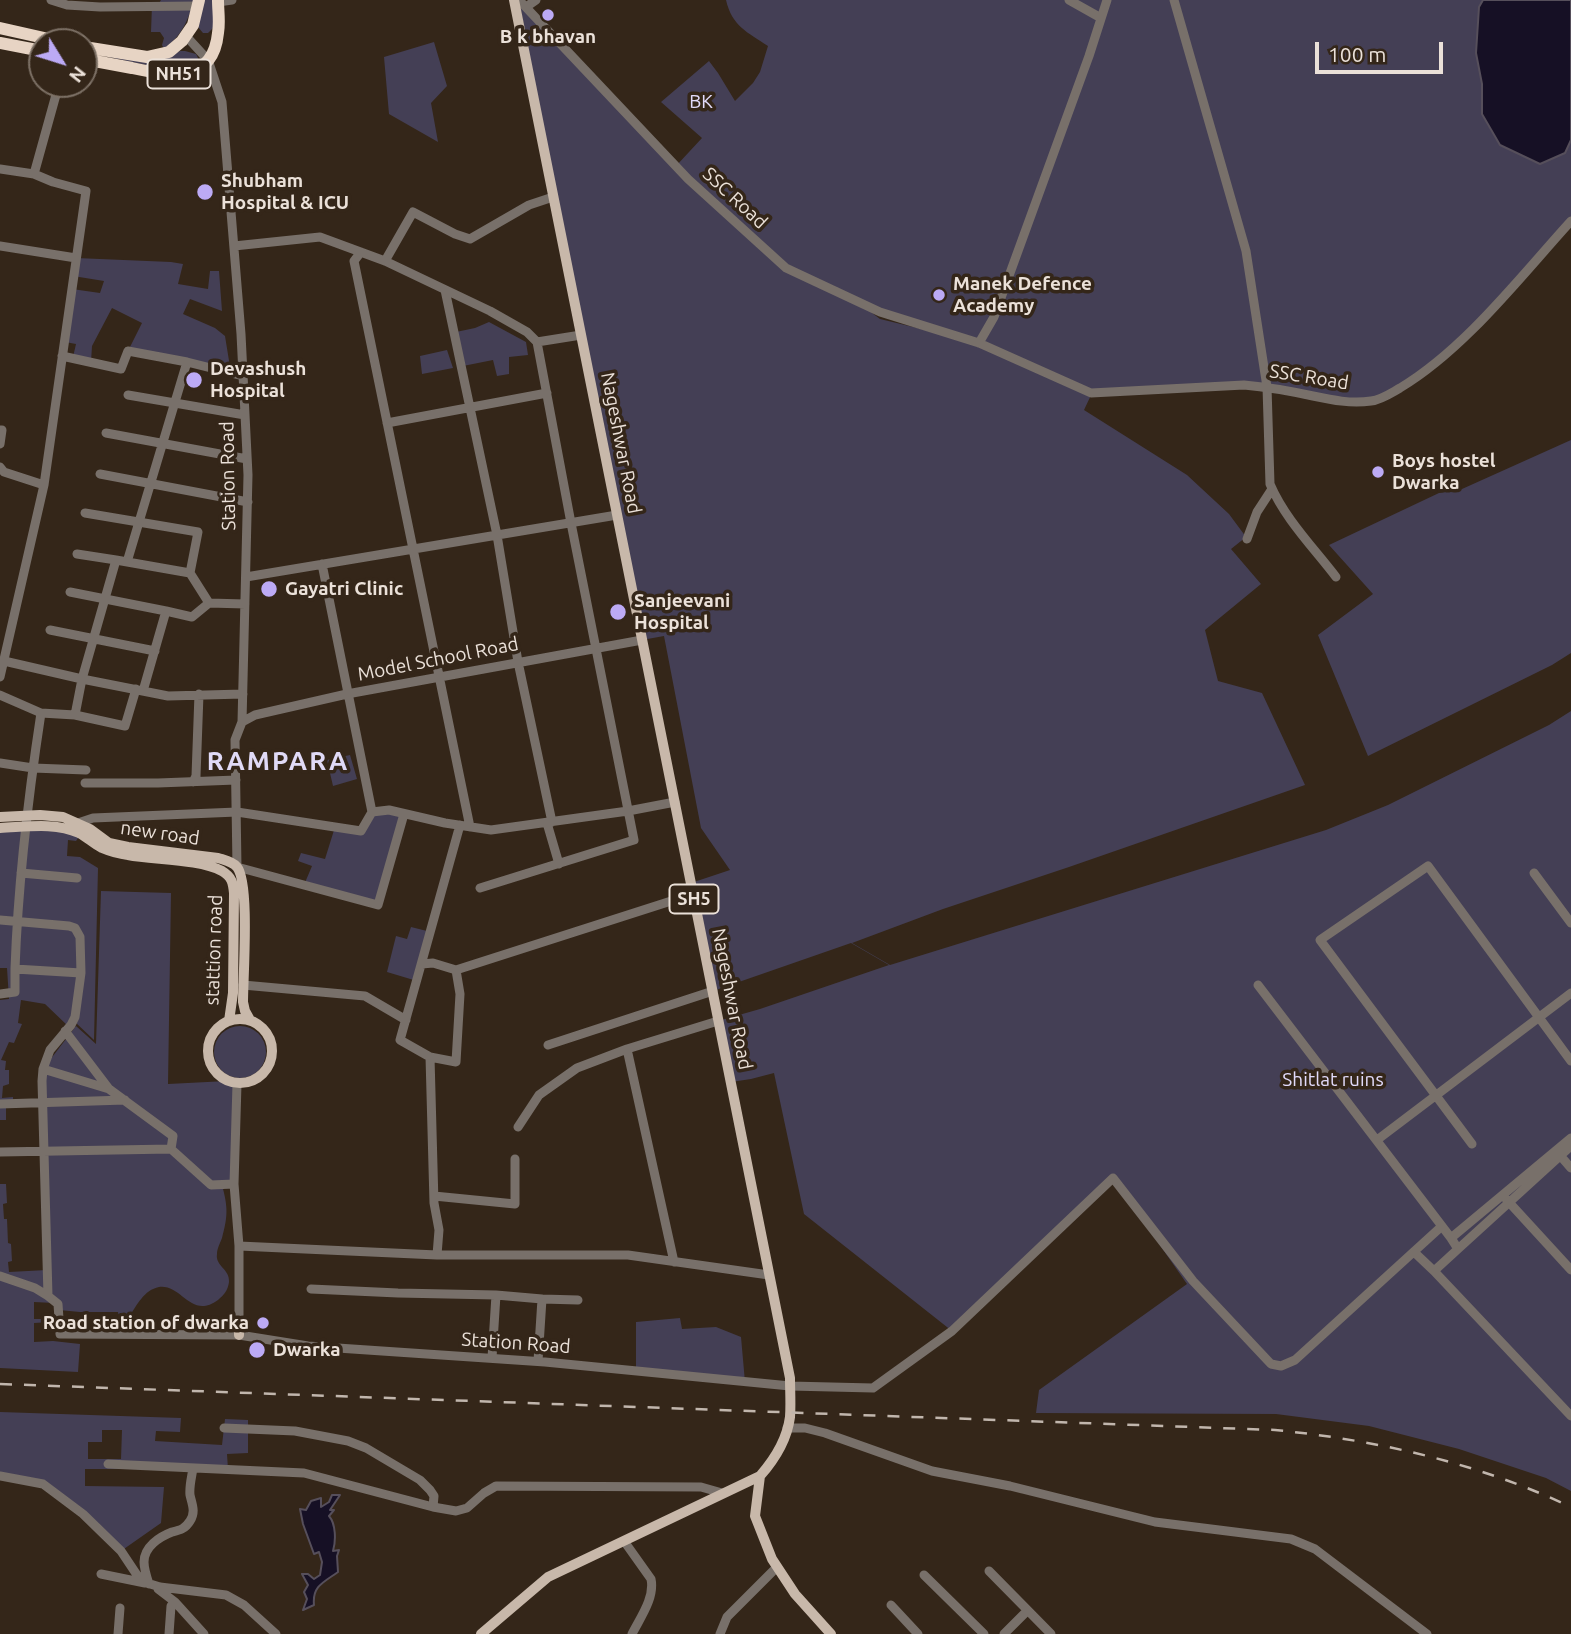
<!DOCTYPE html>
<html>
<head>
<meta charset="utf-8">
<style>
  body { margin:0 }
  #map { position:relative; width:1571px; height:1634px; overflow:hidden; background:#342619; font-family:Ubuntu,sans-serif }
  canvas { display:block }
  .north { position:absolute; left:28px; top:28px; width:70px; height:70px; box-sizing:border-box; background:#342619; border:2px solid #7d7166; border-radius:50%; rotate:128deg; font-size:19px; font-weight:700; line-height:28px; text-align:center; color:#ebe1d9 }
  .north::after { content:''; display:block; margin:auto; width:24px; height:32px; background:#bcaaf5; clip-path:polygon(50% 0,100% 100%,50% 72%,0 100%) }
  .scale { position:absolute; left:1315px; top:42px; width:128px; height:32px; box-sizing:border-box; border:4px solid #ebe1d9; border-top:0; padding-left:9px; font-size:21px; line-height:24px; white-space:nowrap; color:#ebe1d9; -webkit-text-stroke:5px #342619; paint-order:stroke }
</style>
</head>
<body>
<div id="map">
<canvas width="1571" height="1634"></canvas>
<div class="north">N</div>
<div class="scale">100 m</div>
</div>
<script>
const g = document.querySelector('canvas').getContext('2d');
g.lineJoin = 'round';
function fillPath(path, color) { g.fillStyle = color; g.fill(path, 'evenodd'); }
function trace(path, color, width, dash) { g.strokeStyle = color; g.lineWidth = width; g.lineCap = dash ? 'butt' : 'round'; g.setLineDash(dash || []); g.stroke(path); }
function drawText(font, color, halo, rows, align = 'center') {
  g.font = font + ' Ubuntu,sans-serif'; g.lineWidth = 7; g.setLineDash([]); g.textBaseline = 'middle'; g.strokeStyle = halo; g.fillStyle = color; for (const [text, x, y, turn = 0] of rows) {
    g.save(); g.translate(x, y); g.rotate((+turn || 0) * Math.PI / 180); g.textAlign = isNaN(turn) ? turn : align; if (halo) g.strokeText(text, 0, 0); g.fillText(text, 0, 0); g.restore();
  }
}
const green = new Path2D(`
  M161,0h33c-6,21 -12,35 -30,49l-2,-4 2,-7 -4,-6h-9l1,-27h6z
  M202,0h12l-1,28 -5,5h-5l-5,-6z
  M519,0l157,166 26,-28 -41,-36 48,-41 9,12 17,28 18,-18 7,-11 8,-26c-21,-14 -36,-20 -42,-46h757l-4,7 -3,46 6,31v30l83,39 6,-13v81l-120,129 -63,45 -39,8 -82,-16 -175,6 -8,17 103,65 42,39 17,23 -15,12 30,35 -56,46 13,51 44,12 43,92 -236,82 -126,42 -91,34 38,22 436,-135 62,-25 161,-80 22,-14v780l-25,-13 -87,-29 -90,-23 -93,-12 -240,-1 3,-23 148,-106 -74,-106 -161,153 -148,-117 -30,-141 -23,6 -20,3 -13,-61 42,-12 129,-44 -38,-22 -138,48 -22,-108 39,-13 -29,-42 -37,-192 -22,4zM863,306l100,33 -83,-20z
  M434,42l13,44 -16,17 7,39 -49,-28 -5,-57z
  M180,51h5l11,3 2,4 -2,6 -21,7 -72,-15 35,5 26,-2z
  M76,258l95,4 12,2 -5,20 30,5 2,-18h9l3,40 -32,-12 -7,15 32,14 10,8 6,37 -103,-22 14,-28 -30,-15 -20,38 -1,16 -18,-5 3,-13 -11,-2 7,-53 28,4 4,-12 -31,-5z
  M489,322l37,20 2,13 -19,2v17l-12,2 -4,-16 -30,6 -7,-34 19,-4z
  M447,350l6,18 -31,6 -2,-18z
  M1571,440v213l-19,12 -184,91 -50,-121 55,-41 -44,-49 110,-52 23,-4z
  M350,755l7,24 -24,7 -6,-26z
  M372,812l32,2 -26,91 -74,-20 8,-19 -14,-5 3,-8 24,6 10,-32 26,4z
  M0,829h31l50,5 -5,7 -8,-1 -1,16 13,1 18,11 -4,172 -19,-18 -6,5 -24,-23 -24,-4 -3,23 4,1 -8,19 -5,-1 -8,18 5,1 -1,9h4v14l-6,2 -1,12 11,-1v9l-7,1v13h-6v-120l9,-1 -2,-31h-7z
  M101,891l70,2 -3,191 59,-3 10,3 -3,100 -12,1c6,22 6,31 0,53 -2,5 -5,11 -5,16 -2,12 13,15 12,28 -1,8 -5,13 -11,18 -27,20 -36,-16 -59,-13 -15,3 -22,18 -30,30l-10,2 -1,-7h-38l-21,-2 -5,-7 -20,-1v17h16v3l-16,1v19l19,-1 27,3 -2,28 -78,-4v-184h6l1,19 -4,1 1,15h3l1,24 3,1 1,17 -4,1 1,10 38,-2 -4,-201 33,-43 20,18z
  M411,927l20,5 -14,49 -30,-9 9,-36 11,3z
  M214 1052a26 26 0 1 1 52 0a26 26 0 1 1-52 0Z
  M680,1318l2,11 34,-2 25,10 4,45 -109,-11v-49z
  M0,1412l181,6 -1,14 -24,-1 -1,10 67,4 3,-26 23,1v33l-21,1 1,15h-143v17l79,1 -3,36 -40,28 -77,-66 -44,-9zM102,1430h20l-1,29h-33v-17h14z`);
const water = new Path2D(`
  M1483,0h88v140l-6,13 -25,11 -40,-19 -18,-31v-30l-6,-31 3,-46z
  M332,1495h8l-10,15h4l-5,6c7,8 7,25 4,35l6,-1 -2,6 1,16c-14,10 -26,14 -24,33l-11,5 4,-11 -3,-7 4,-7 -6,-11h6l6,5 6,-4 2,-13 -3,-10 -5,2 -11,-30 -3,-15 6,1 5,-9 10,-3v9l8,-5z`);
const minor = new Path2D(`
  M51,0l16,5 33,2 98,-1
  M519,0l169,179 98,89 94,44 99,31 112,50 153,-8c23,2 46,6 69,11 19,4 38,8 58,5 10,-1 20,-8 29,-13 65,-39 120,-111 171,-167
  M1069,0l32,18
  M1174,0l72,251 21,136 3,97c15,35 43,63 66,93
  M218,2l14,-2
  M526,7l10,-7
  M186,36l22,24 14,42 19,232 7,141 -6,247 -7,18 2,127 141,38 26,-91
  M0,169l34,5 19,8 33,9 -42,294 -44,192
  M34,174l25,-90
  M0,246l76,12
  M234,246l86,-9 65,24 105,50 37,21 10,10 34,181 63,317 -154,48
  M361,252l-7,9 116,566
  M385,261l28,-49 42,22 15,5 59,-34 24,-8
  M445,290l52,245 21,127 34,160
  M537,342l44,-7
  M979,343l15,-26 95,-261 18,-56
  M62,356l59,13 7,-18 59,11
  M128,395l117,20
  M387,423l160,-30
  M0,430h2l-2,14
  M106,433l141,26
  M0,467l4,5 40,13
  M100,474l148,28
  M85,513l113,19 -8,41
  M1247,539l10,-27 15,-23
  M77,554l39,6
  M127,562l60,-200 56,14
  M322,564l50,248
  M246,577l371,-62
  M70,592l96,19
  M50,630l105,21
  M4,661l78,18 34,-119 74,13 19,30
  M143,691l23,-80 26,6 17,-14 36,1
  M0,695l41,18
  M75,715l50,11 11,-37
  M242,722l13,-7 92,-21 295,-54
  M0,763l33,5 53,2
  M193,782l3,-6 3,-82
  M85,783h73l78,-3
  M547,823l12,41
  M76,826l2,-3 15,-5 144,-6 124,19 11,-19 17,-2 56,13 46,7 137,-19 47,-9
  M21,873l56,5
  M1534,873l37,50
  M0,920l69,6 6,2 5,9 1,36 -6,44 -4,8 -21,25 -7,19
  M422,964l11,-1 23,7 4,24 -4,68 -26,-5 -30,-17 60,-215
  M456,970l237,-76
  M81,973l-66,-4c3,-86 13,-171 26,-256l34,2 7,-36 86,17 75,-2
  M243,985l122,11 41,24
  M1258,985l193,253 120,-100
  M0,994l15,-2v-23
  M65,1031l44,58
  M548,1045l165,-54
  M237,1084l-3,100 5,62v79
  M0,1104l125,-4
  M518,1127l21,-32 38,-27 50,-19
  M1377,1140l194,-147
  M1472,1144l-152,-204 108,-74 143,195
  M171,1149l2,-13 -64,-47 -66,-20 -1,12 6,215 10,8 2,30 179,1 69,11 237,16 245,24 83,2 79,-57 161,-153 80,103 78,83 10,2 14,-6 147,-134
  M0,1152l171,-3 40,36 23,-1
  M1558,1153l13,15
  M434,1196l81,8v-45
  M1506,1199l65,71
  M239,1246l198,9 2,-25 -5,-27 -4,-146
  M1458,1249l113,-103
  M1414,1252l20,19 24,-22 -7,-11
  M437,1255h191l141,20
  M674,1262l-47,-213 91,-28
  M1434,1271l137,145
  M0,1276l35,12 13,8
  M311,1289l87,4 98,2
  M542,1299l36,1
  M492,1358l4,-63 46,4 -4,62
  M224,1428l71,3 53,10 18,7 54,32 10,10 4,6 -1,11
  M787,1428h18l20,5 107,38 78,15 145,36 136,17 24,10 112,85
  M108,1464l196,9 129,34 23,4 11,-3 17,-15 12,-7 205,1 21,6
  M0,1476l43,8 40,30 38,37 16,24 10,8 13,4 66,8 18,10 32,29
  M624,1541l27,38c4,19 -11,39 -19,55
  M989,1571l62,63
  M101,1574l44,9
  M924,1575l60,59
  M149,1584c-2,-6 -5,-15 -5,-22 0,-15 15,-25 28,-30 8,-2 13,-3 18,-11 6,-9 2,-17 0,-26 -1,-9 2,-19 3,-27
  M158,1589l17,13 29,32
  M891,1605l27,29
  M118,1634l2,-26
  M169,1634l2,-28
  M720,1634l7,-17 50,-50
  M1004,1634l23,-23`);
const major = new Path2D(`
  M0,817l40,-2 23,2 27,12 19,14 19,4 90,11c6,2 14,3 19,9 13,16 6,110 6,135l2,9 5,9
  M0,828c26,-1 55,-6 79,5 8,4 15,11 23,15 7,3 17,6 26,7 26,5 71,4 94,16 10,6 11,12 12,22l-1,100 -4,28
  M208 1051a32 32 0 1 1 64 0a32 32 0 1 1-64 0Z
  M239,1335v-10
  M760,1476l-5,40 17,43 23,35 36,40
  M481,1634l67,-57 212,-101c15,-17 27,-36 30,-59 1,-13 0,-26 0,-39l-276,-1378`);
const highway = new Path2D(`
  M0,28l62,14
  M0,43l42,8
  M84,47l63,10 22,-5 13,-11 11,-16 6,-25
  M84,59c16,3 32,6 48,9 37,8 81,16 86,-35 2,-11 0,-22 0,-33`);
const rail = new Path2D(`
  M0,1384l1275,46c102,10 203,33 296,77`);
const markers = [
  [548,15,7,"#bcaaf5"],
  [205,192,9,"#bcaaf5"],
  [939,295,7,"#bcaaf5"],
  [194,380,9,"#bcaaf5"],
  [1378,472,7,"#bcaaf5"],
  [269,589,9,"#bcaaf5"],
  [618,612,9,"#bcaaf5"],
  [263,1323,7,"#bcaaf5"],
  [257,1350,9,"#bcaaf5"]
];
const shields = [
  [179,74,63],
  [694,899,49]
];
const shieldNames = [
  ["NH51",179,74],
  ["SH5",694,899]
];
const poiNames = [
  ["B k bhavan",548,37,"center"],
  ["Shubham",221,181],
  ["Hospital & ICU",221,203],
  ["Manek Defence",953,284],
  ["Academy",953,306],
  ["Devashush",210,369],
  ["Hospital",210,391],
  ["Boys hostel",1392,461],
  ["Dwarka",1392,483],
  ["Gayatri Clinic",285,589],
  ["Sanjeevani",634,601],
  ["Hospital",634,623],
  ["Road station of dwarka",249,1323,"right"],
  ["Dwarka",273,1350]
];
const parkNames = [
  ["BK",701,102],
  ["Shitlat ruins",1333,1080]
];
const streetNames = [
  ["SSC Road",735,198,43],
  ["SSC Road",1309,377,9],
  ["Nageshwar Road",621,443,79],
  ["Station Road",228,476,-91],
  ["Model School Road",438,659,-11],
  ["new road",160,833,8],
  ["stattion road",214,950,-88],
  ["Nageshwar Road",732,999,79],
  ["Station Road",516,1343,4]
];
const districtNames = [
  ["RAMPARA",278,761]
];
fillPath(green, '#443f55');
fillPath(water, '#161025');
trace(water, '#564f5b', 2);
trace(minor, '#78706a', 9);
trace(major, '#c8b8aa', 10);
trace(highway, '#e7d4c4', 12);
trace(rail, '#c1b6ad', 2.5, [12, 12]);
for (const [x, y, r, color] of markers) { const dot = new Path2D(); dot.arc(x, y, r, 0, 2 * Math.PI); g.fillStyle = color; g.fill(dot); trace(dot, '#342619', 2.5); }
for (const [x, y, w] of shields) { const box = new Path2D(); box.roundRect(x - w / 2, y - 14.5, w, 29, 5); g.fillStyle = '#342619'; g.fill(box); trace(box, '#ebe1d9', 2); }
drawText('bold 18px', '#ebe1d9', null, shieldNames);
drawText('bold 19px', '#ebe1d9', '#342619', poiNames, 'left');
drawText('19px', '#e2dbfb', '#342619', parkNames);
drawText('19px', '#ebe1d9', '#342619', streetNames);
g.letterSpacing = '2px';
drawText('bold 26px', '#e0daf7', '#342619', districtNames);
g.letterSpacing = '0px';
</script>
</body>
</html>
